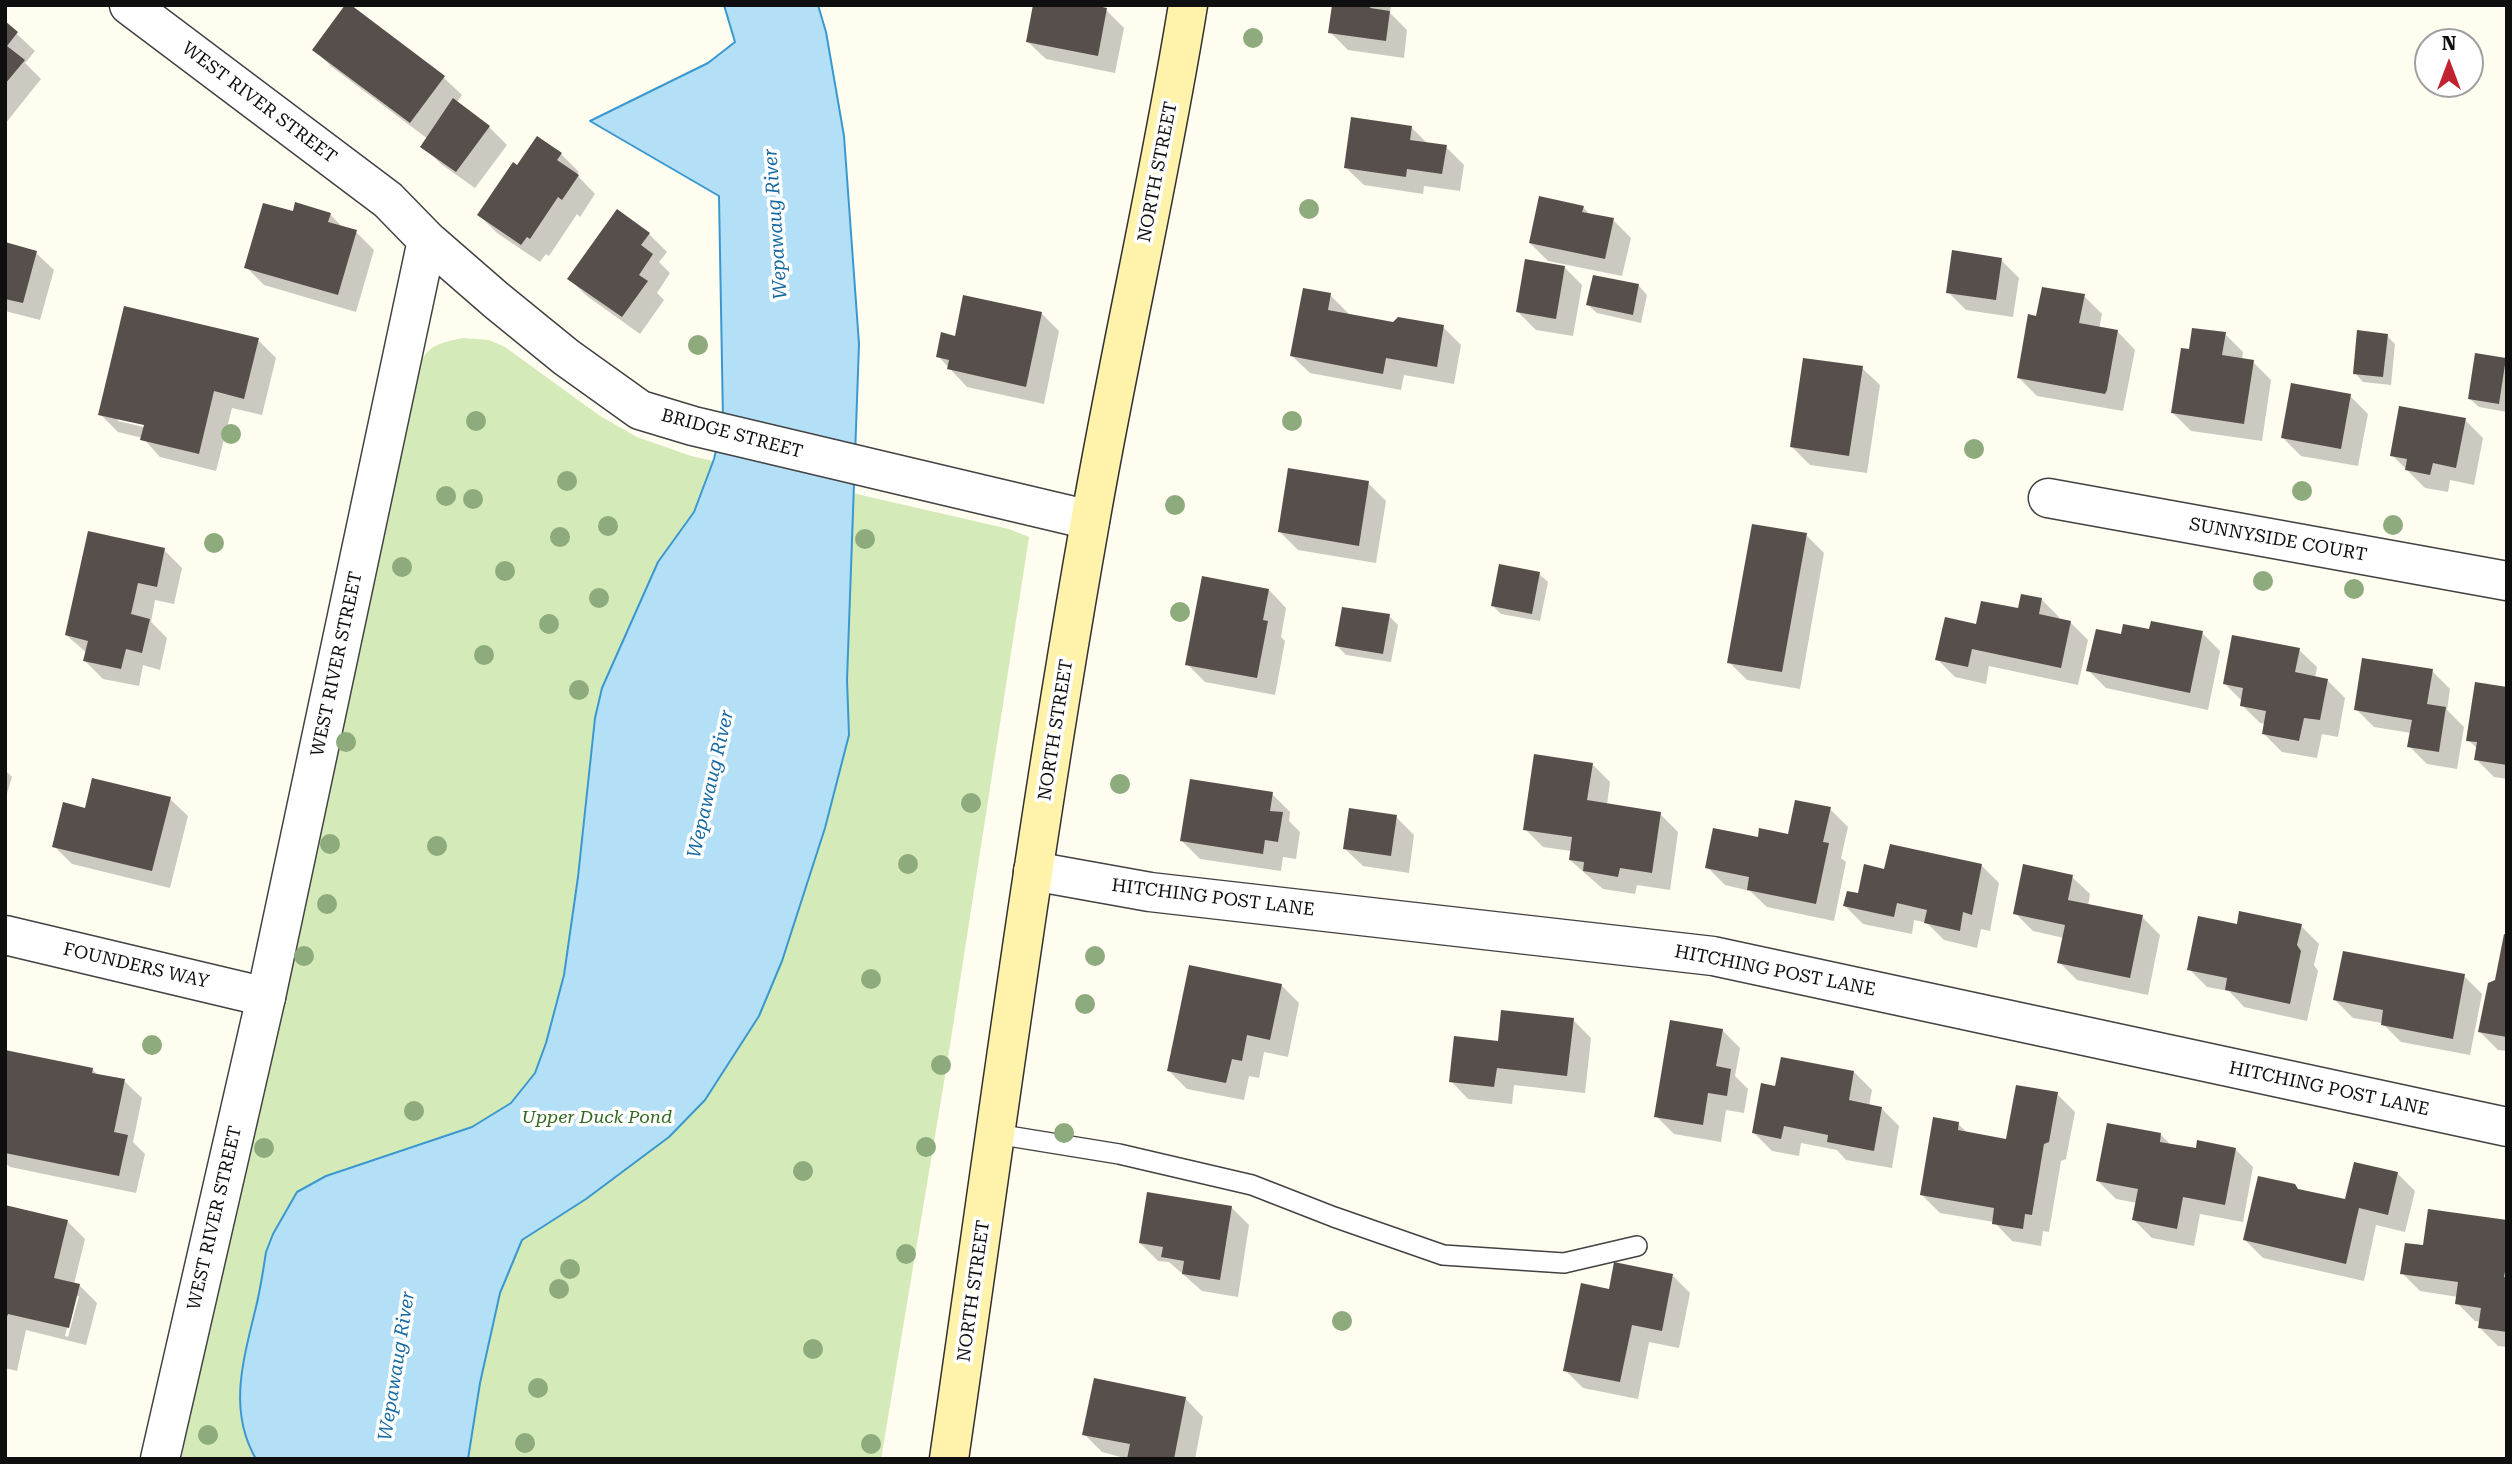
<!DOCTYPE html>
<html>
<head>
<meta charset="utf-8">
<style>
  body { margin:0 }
  #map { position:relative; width:2512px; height:1464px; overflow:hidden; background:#fffcf0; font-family:"Roboto Serif",serif }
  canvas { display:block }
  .frame { position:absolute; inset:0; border:7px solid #0f0f0f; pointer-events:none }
  .north { position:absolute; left:2414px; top:28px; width:70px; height:70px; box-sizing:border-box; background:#fff; border:2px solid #9f9f9f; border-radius:50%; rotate:0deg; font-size:19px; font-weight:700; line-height:28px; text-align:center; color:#0f0f0f }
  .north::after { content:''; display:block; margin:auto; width:24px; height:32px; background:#c12430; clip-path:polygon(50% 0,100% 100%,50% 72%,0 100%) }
</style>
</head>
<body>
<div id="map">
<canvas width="2512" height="1464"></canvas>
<div class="frame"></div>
<div class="north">N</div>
</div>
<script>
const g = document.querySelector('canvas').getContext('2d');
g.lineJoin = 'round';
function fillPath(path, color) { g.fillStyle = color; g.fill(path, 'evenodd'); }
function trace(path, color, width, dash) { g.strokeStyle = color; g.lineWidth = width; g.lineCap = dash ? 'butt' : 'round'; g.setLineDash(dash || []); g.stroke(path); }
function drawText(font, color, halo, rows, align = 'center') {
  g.font = font + ' "Roboto Serif",serif'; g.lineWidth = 7; g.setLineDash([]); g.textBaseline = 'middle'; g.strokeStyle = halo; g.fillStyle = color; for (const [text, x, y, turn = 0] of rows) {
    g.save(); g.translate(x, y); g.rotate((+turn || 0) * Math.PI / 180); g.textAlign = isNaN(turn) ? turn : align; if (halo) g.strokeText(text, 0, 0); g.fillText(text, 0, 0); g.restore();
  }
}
const green = new Path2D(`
  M463,338l26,2 16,7 95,69 37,21 54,19 318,73 20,8 -81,521 -67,401h-700l232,-1078c12,-33 16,-36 50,-43z`);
const water = new Path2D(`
  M724,5h94l8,27 18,104 15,208 -12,336 2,55 -24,93 -43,133 -23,55 -54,84 -36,37 -83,62 -64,41 -22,53 -20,90 -12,76h-212c-28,-48 -13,-98 -1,-148 5,-19 8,-39 11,-59l7,-18 24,-42 29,-16 146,-49 39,-24 24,-30 11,-30 18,-68 14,-98 17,-159 7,-30 56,-126 36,-50 20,-53 9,-39 -4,-224 -129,-75 118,-58 27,-21z`);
const shadow = new Path2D(`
  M348,5l96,73 18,17 -6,8 33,24 18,18 -32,43 -34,-24 -18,-18 5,-7 -96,-72 -18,-17z
  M1334,5h57l-1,8 17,17 -3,28 -56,-8 -18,-18z
  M1106,10l18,18 -9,45 -69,-14 -18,-17z
  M5,23l30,28 -10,12 16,16 -36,45z
  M1411,127l17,17 18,3 18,18 -4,26 -36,-5 -1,8 -59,-9 -18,-17z
  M561,154l18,18 -2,3 18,19 -15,23 -3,-3 -28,42 -3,-2 -6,8 -43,-29 -18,-18 39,-48z
  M1583,207l8,9 22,4 18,18 -9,38 -74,-15 -18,-18z
  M330,214l13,14 13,4 18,18 -18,62 -92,-27 -18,-18z
  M649,234l18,18 -8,10 11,11 -13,20 7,7 -24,34 -53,-38 -18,-17z
  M5,244l31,9 18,17 -14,50 -35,-9z
  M2001,260l18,18 -6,39 -47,-7 -18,-18z
  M1564,267l18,18 -9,51 -37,-6 -18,-18z
  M1594,277l45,9 8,9 -6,28 -44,-10 -9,-8z
  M1330,295l18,18v3l46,8 49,3 18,18 -7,39 -50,-9 -3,15 -91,-17 -18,-17z
  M2084,296l18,18 -3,15 19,3 17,18 -12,61 -86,-15 -18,-18 18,-60z
  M1041,313l18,18 -15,73 -77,-17 -29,-31 18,-18z
  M2225,334l18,18 -1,8 11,2 18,18 -9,61 -71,-10 -18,-18 18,-62z
  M2387,336l8,8 -4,41 -28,-3 -8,-9z
  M258,340l18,18 -14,57 -30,-7 -16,63 -56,-14 -17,-19 -25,-6 -18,-18zM118,417l35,8 -1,4 -34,-8z
  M2506,359l1,53 -28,-5 -9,-8z
  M1862,368l18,17 -13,88 -57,-8 -18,-18z
  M2350,396l18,18 -10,52 -57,-10 -18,-18z
  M2465,420l18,18 -9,47 -24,-5 -2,12 -23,-4 -33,-33z
  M1368,483l18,18 -10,62 -78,-13 -18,-18z
  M1806,535l18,18 -24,136 -53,-9 -18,-18z
  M164,550l18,18 -8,36 -19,-4 -4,22 16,16 -7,32 -17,-5 -4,21 -36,-7 -18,-18 2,-8 -21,-18z
  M1539,574l9,8 -8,39 -39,-7 -8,-8z
  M1269,590l17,18 -5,29 4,4 -10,54 -70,-13 -18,-18z
  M2041,599l18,18v3l11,2 18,18 -10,45 -89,-19 -3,18 -31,-7 -18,-18 40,-33 42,-16z
  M1389,616l9,9 -7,37 -45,-7 -9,-9z
  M2150,631l52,2 18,18 -12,59 -102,-22 -18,-18 34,-34z
  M2299,650l18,17 -2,11 12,2 18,18 -7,39 -16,-3 -5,24 -35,-6 -18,-18 1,-10 -5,-1 -18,-18v-4l-17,-17z
  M2432,671l18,18 -3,21 17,17 -7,42 -30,-5 -18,-18 2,-13 -37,-6 -18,-18z
  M2507,689v90l-13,-2 -18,-18 2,-10 -10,-9z
  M1592,764l18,18 -3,23 53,9 18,18 -8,58 -33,-5 -2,9 -32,-5 -33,-29 1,-9 -28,-4 -18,-18z
  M5,770l7,7 -7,23z
  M1272,794l18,18 -1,9 11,11 -4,27 -13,-2 -2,14 -81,-12 -18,-18z
  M170,799l18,17 -18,72 -98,-24 -18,-18 32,-36z
  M1830,809l18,18 -7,31 5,4 -12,59 -67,-14 -17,-16 -25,-6 -18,-18 52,-28 30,-3z
  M1396,817l18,18 -5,38 -46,-7 -18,-17z
  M1981,865l18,18 -9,48 -9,-2 -4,19 -33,-8 -17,-17 -13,-3 -2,14 -49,-10 -18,-18 41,-35z
  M2072,877l18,17 -2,12 54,11 18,18 -12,60 -71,-15 -18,-18 5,-24 -31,-7 -18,-18z
  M2301,926l18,18 -5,21 4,6 -11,50 -63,-14 -15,-16 -22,-4 -18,-18z
  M2507,936v115l-9,-1 -18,-18 17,-51z
  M2464,976l18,18 -12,61 -69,-13 -19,-19 -29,-5 -18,-18z
  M1281,985l18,18 -11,54 -24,-5 -5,26 -10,-2 -5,24 -57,-11 -18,-18z
  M1573,1020l18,18 -6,55 -71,-8 -2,19 -44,-5 -17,-18 48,-38z
  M1722,1030l18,18 -5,28 13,13 -4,24 -18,-3 -5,32 -47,-8 -18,-18z
  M5,1052l88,18 5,5 26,6 18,17 -9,44 12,12 -9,39 -126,-26 -5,-4z
  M1854,1072l18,18 -3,16 12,2 18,18 -7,42 -46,-8 -9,-10 -36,-7 -2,13 -27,-5 -18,-18 22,-45z
  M2057,1094l18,18 -9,47 -5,2 -12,71 -6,-1 -2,15 -29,-5 -18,-19 -54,-9 -18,-18 36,-71 11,10 39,8z
  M2161,1135l10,10 27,5 37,-1 18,18 -10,55 -43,-8 -6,32 -42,-8 -18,-18 3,-17 -21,-4 -18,-18z
  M2397,1173l18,18 -10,41 -29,-7 -12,56 -101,-23 -18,-18 55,-49 46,10z
  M5,1206l62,15 18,18 -11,45 5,1 18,18 -11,42 -60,-15 -9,41 -12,-3zM75,1296h4l-11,41 -3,-1z
  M1231,1207l18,18 -11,72 -36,-6 -33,-29 -11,-1 -18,-18z
  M2507,1222v125l-9,-1 -18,-18 1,-6 -6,-1 -18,-18 1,-6 -38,-6 -18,-18z
  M1672,1275l18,18 -11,55 -30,-6 -11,57 -55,-11 -18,-18 45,-79z
  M1186,1399l17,18 -8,42h-67l-26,-7 -18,-18z`);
const building = new Path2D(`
  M345,5h6l94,71 -35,47 -98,-73z
  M1033,5h60l14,3 -9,48 -72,-14z
  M1332,5h39l-1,3 20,3 -4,30 -58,-8z
  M5,21l13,11 -11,14 18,14 -20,24z
  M453,98l37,28 -34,46 -36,-25z
  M1351,117l61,9 -2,14 37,5 -5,29 -35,-5 -1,8 -62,-9z
  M537,136l25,17 -5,7 22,15 -17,25 -4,-3 -28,42 -3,-2 -6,8 -44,-30 36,-53 4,3z
  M1539,196l45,10 -2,6 32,6 -9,41 -76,-16z
  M295,202l36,11 -3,9 29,8 -19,65 -94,-27 19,-65 30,8z
  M617,209l33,24 -9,12 12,9 -14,21 9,6 -26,36 -55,-38z
  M5,242l32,9 -14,52 -18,-4z
  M1952,250l50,8 -6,42 -50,-7z
  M1525,259l40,7 -9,53 -40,-7z
  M1593,275l46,9 -6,31 -47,-10z
  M2042,287l43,7 -6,29 39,7 -11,60 -2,4 -88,-16 11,-64 8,2z
  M1303,288l28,5 -3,17 65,12 5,-5 46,8 -7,42 -51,-9 -3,16 -93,-18z
  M963,295l79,17 -16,75 -79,-18 2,-9 -13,-3 5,-25 14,4z
  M124,306l135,32 -15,61 -30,-8 -15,63 -59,-14 4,-15 -46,-10z
  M2192,328l34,4 -4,23 32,5 -10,64 -73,-11 10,-65 8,1z
  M2357,330l31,4 -5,43 -30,-3z
  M2475,353l31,5 -7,46 -31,-5z
  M1803,358l60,8 -14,90 -59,-9z
  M2291,383l60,11 -10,55 -60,-11z
  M2399,406l67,12 -10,50 -23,-5 -3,12 -25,-5 2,-11 -17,-3z
  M1288,468l81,13 -10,65 -81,-14z
  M1752,524l55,9 -25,139 -55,-9z
  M88,531l77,17 -8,39 -19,-4 -7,31 19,5 -8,34 -16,-4 -5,20 -38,-8 5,-20 -23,-6z
  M1499,564l41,8 -8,42 -41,-8z
  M1202,576l67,13 -6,31 5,1 -11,57 -72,-13z
  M2021,594l21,4 -3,16 32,7 -10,47 -89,-19 -4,18 -33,-7 10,-43 31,7 5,-23 37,7z
  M1342,607l48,7 -7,40 -48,-8z
  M2151,621l52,10 -13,62 -104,-22 10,-42 25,5 2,-10 26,5z
  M2232,635l68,13 -5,24 33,7 -8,41 -16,-2 -5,23 -37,-7 4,-23 -26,-5 3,-18 -20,-4z
  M2362,658l71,11 -6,35 19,3 -7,45 -32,-5 5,-27 -58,-10z
  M2475,682l32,5v78l-33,-5 3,-18 -11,-1z
  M1534,754l59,9 -6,37 74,12 -9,61 -32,-5 -2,9 -35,-6 1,-9 -15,-2 3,-23 -49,-7z
  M92,778l79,19 -19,74 -100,-24 11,-45 22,6z
  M1190,779l83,13 -3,19 13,1 -5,30 -13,-2 -2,14 -83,-13z
  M1795,800l36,7 -8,35 6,1 -13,61 -69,-14 2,-13 -44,-9 8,-40 45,9 1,-9 29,6z
  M1349,808l48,7 -6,41 -48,-7z
  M1890,844l92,20 -10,51 -9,-3 -3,19 -36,-8 3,-13 -30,-7 -3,14 -51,-11 4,-15 11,2 6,-29 20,5z
  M2023,864l50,11 -5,25 75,15 -13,63 -73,-15 8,-38 -52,-11z
  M2239,911l63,13 -5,21 4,6 -11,53 -65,-14 2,-12 -40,-8 11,-54 39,8z
  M2504,934l3,1v102l-29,-5 10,-49 7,-3z
  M2343,951l122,23 -12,65 -72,-14 2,-15 -50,-10z
  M1189,965l93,19 -12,56 -23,-5 -5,26 -10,-2 -6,24 -59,-12z
  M1501,1010l73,8 -7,58 -70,-8 -3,19 -45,-5 5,-46 44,5z
  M1670,1020l53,9 -7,37 15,3 -4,27 -19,-3 -5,32 -49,-8z
  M5,1050l88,18 -1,5 33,6 -11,53 14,3 -9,41 -114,-23z
  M1781,1057l73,14 -5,29 33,7 -8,44 -47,-9 1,-7 -44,-9 -3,13 -29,-6 9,-50 14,3z
  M2016,1085l42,7 -9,50 -5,2 -12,71 -7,-1 -2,15 -31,-5 2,-16 -74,-13 13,-78 26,5 -1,8 48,9z
  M2107,1123l54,10 -1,9 36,6 1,-8 39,8 -11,57 -42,-8 -6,32 -45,-9 6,-31 -42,-8z
  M2354,1162l44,10 -10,43 -29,-7 -13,56 -103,-24 15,-64 37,8 3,5 47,10z
  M1147,1192l85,14 -12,74 -38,-6 2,-13 -23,-4 2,-10 -24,-4z
  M5,1205l63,15 -14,58 26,6 -11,44 -61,-14 -3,8z
  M2428,1209l79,11v40l-3,17 3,1v54l-29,-4 3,-20 -26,-4 3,-22 -58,-8 5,-31 18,2z
  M1614,1262l59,12 -11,57 -30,-6 -12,57 -57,-11 18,-88 28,6z
  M1094,1378l92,19 -12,62h-47l3,-15 -48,-9z`);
const service = new Path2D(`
  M996,1134l123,20 133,31 82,32 109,38 121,8 73,-17`);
const minor = new Path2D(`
  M2048,498l459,83
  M1033,871l117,21 563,64 794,171
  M5,935l261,62`);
const tertiary = new Path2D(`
  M129,5l259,195 39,40 69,60 70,57 74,53 53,16 397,94
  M160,1459l106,-462 161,-757`);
const secondary = new Path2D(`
  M949,1459c45,-313 86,-626 141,-937 30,-173 70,-344 98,-517`);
const trees = [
  [1253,38],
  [1309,209],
  [698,345],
  [476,421],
  [1292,421],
  [231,434],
  [1974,449],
  [567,481],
  [2302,491],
  [446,496],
  [473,499],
  [1175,505],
  [2393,525],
  [608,526],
  [560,537],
  [865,539],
  [214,543],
  [402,567],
  [505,571],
  [2263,581],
  [2354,589],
  [599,598],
  [1180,612],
  [549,624],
  [484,655],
  [579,690],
  [346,742],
  [1120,784],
  [971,803],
  [330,844],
  [437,846],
  [908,864],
  [327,904],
  [304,956],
  [1095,956],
  [871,979],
  [1085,1004],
  [152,1045],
  [941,1065],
  [414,1111],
  [1064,1133],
  [926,1147],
  [264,1148],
  [803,1171],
  [906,1254],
  [570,1269],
  [559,1289],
  [1342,1321],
  [813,1349],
  [538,1388],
  [208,1435],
  [525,1443],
  [871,1444]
];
const streetNames = [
  ["WEST RIVER STREET",259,103,37],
  ["NORTH STREET",1158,172,-79],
  ["BRIDGE STREET",732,434,15],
  ["SUNNYSIDE COURT",2278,540,10],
  ["WEST RIVER STREET",337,664,-78],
  ["NORTH STREET",1056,730,-81],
  ["HITCHING POST LANE",1213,898,7],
  ["FOUNDERS WAY",136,966,13],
  ["HITCHING POST LANE",1775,971,11],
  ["HITCHING POST LANE",2329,1089,12],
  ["WEST RIVER STREET",215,1218,-77],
  ["NORTH STREET",974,1291,-82]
];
const parkNames = [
  ["Upper Duck Pond",597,1118]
];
const waterNames = [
  ["Wepawaug River",776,224,-94],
  ["Wepawaug River",711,784,-77],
  ["Wepawaug River",397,1366,-81]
];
fillPath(green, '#d4eab9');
fillPath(water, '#b4e0f7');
trace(water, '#3a98cf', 2);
fillPath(shadow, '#0003');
fillPath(building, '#574f4b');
trace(service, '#424242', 22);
trace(minor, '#424242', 41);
trace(tertiary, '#424242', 41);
trace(secondary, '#313131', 41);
trace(service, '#fff', 19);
trace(minor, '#fff', 38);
trace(tertiary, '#fff', 38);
trace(secondary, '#fff3ab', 38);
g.fillStyle = '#8dab7c';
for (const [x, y] of trees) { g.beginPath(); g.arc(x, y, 10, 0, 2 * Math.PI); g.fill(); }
drawText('18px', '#0f0f0f', '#fff', streetNames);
drawText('italic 18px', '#2f681d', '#fff', parkNames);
drawText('italic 19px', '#1669a2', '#fff', waterNames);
</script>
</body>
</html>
